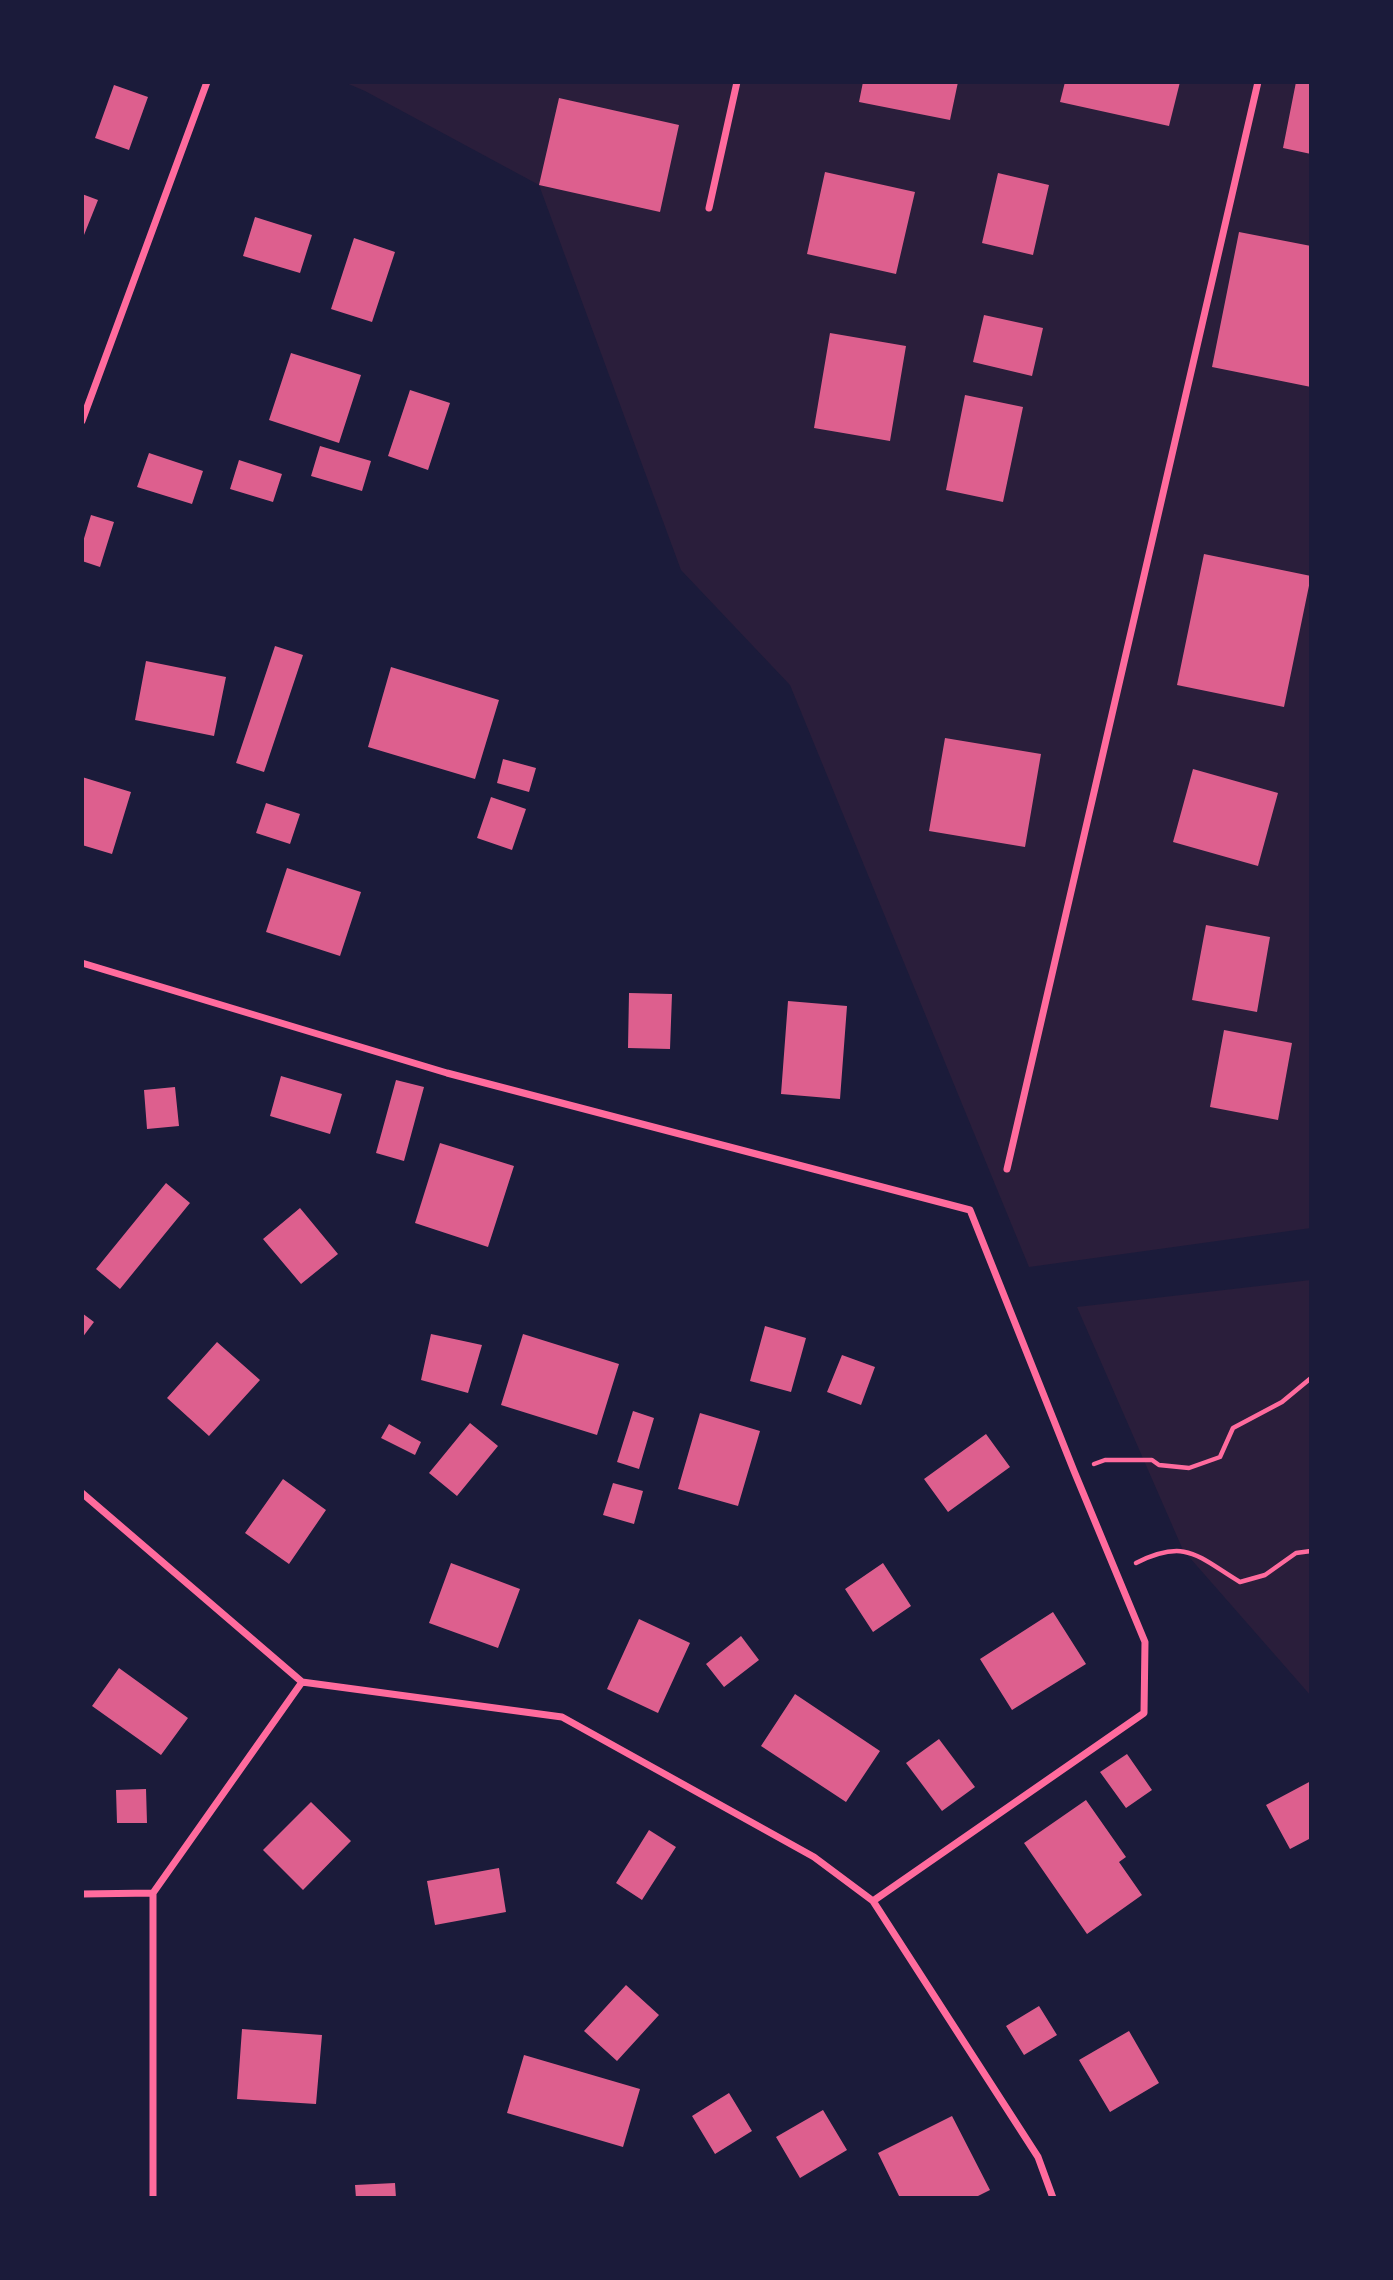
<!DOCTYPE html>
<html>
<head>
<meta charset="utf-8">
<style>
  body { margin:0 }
  #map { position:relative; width:1393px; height:2280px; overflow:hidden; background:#1b1b3a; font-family:"DM Sans",sans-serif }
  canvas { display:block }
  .frame { position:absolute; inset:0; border:84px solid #1b1b3a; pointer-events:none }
</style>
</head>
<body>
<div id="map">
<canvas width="1393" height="2280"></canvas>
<div class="frame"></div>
</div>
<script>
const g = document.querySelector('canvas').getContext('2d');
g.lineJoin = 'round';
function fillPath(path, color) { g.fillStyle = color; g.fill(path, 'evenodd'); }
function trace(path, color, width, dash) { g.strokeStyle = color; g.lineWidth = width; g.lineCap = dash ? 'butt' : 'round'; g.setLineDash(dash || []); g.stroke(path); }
const green = new Path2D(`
  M344,82h967v1146l-282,39 -239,-582 -109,-115 -142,-385 -174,-94z
  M1311,1280v416l-128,-146 -106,-243z`);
const building = new Path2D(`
  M863,82h95l-8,38 -91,-18z
  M1065,82h115l-11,44 -109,-24z
  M1296,82h15v72l-28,-6z
  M114,85l34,12 -19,53 -34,-12z
  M559,98l120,27 -19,87 -121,-27z
  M825,172l90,20 -19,82 -89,-20z
  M998,173l51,12 -16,70 -51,-12z
  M82,194l16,6 -16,40z
  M255,217l57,18 -12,38 -57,-17z
  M1239,232l72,14v141l-99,-20z
  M354,238l41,14 -23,70 -41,-13z
  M984,315l59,13 -11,48 -59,-14z
  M830,333l76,13 -16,95 -76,-13z
  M291,353l70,22 -22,68 -70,-23z
  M410,390l40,13 -22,67 -40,-14z
  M965,395l58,12 -20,95 -57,-12z
  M320,446l51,15 -9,30 -51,-15z
  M149,453l54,18 -11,33 -55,-17z
  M239,460l43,14 -9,28 -43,-13z
  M91,515l23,7 -14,45 -18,-6v-16z
  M1204,554l107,22 -27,131 -107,-22z
  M275,646l28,9 -39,117 -28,-9z
  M146,661l80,16 -12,59 -79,-16z
  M391,667l108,33 -24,79 -107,-32z
  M945,738l96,16 -16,93 -96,-16z
  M503,759l33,9 -7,24 -32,-9z
  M1193,769l85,24 -20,73 -85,-24z
  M82,777l49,15 -19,62 -30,-9z
  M491,797l35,12 -14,41 -35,-12z
  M266,803l34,11 -10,30 -34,-11z
  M287,868l74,24 -21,64 -74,-24z
  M1206,925l64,12 -13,75 -65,-12z
  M629,993l43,1 -2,55 -42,-1z
  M788,1001l59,5 -7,93 -59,-5z
  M1224,1030l68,13 -14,77 -68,-13z
  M281,1076l61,18 -12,40 -60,-18z
  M396,1080l28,7 -20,74 -28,-8z
  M175,1087l4,39 -32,3 -3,-39z
  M440,1143l74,23 -26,81 -73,-24z
  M166,1183l24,20 -70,86 -24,-20z
  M300,1208l38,46 -37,30 -38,-45z
  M82,1313l12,9 -12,16z
  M765,1326l41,12 -15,54 -41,-11z
  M431,1334l51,11 -14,48 -47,-13z
  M523,1334l96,30 -22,71 -96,-30z
  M217,1342l43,38 -51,56 -42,-38z
  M842,1355l33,12 -14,38 -34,-13z
  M633,1411l21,7 -15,51 -22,-7z
  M700,1413l60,18 -22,75 -60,-17z
  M470,1423l28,23 -41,50 -28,-23z
  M389,1424l32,18 -6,13 -34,-17z
  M986,1434l24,33 -62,45 -24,-33z
  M283,1479l43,31 -37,54 -44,-31z
  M613,1483l30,8 -9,33 -31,-9z
  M451,1563l69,26 -22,59 -69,-25z
  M883,1563l28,43 -38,26 -28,-43z
  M1053,1612l33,52 -74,46 -32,-51z
  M639,1619l51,24 -32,70 -51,-24z
  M741,1636l18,24 -35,27 -18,-23z
  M119,1668l69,50 -27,37 -69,-49z
  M795,1694l85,57 -34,51 -85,-56z
  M939,1739l36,48 -33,24 -36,-48z
  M1127,1754l25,36 -26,18 -26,-36z
  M1311,1781v57l-21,11 -24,-44z
  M146,1789l1,34h-30l-1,-33z
  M1086,1800l40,57 -7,5 23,33 -55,39 -63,-91z
  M311,1802l40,39 -48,49 -40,-40z
  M649,1830l27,17 -34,53 -26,-17z
  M499,1868l7,44 -71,13 -8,-44z
  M626,1985l33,30 -42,46 -33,-30z
  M1039,2006l18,29 -33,20 -18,-29z
  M242,2029l80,6 -6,69 -79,-5z
  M1129,2031l30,52 -49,29 -31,-52z
  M524,2055l116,34 -17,58 -116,-34z
  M729,2093l23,38 -37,23 -23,-38z
  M823,2110l24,40 -47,28 -24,-41z
  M952,2116l38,74 -16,8h-74l-22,-45z
  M395,2183l1,15h-40l-1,-13z`);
const path = new Path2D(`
  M1094,1464l11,-4h47l7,5 30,3 31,-11 13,-29 49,-26 29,-24
  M1136,1563c50,-25 61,-7 104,19l25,-7 31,-22 15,-2`);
const minor = new Path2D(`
  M709,208l28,-126
  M82,421l125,-339
  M82,963l365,110 523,137 104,261 71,171 -1,71 -271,188
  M1007,1169l251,-1087
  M82,1493l220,189 260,35 252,140 59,44 165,256 15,41
  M82,1894l71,-1
  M153,2198v-305l149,-211`);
fillPath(green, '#2a1e3b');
fillPath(building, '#dd5f8e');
trace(path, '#ff6b9d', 4.5);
trace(minor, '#ff6b9d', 7);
</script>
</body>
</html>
